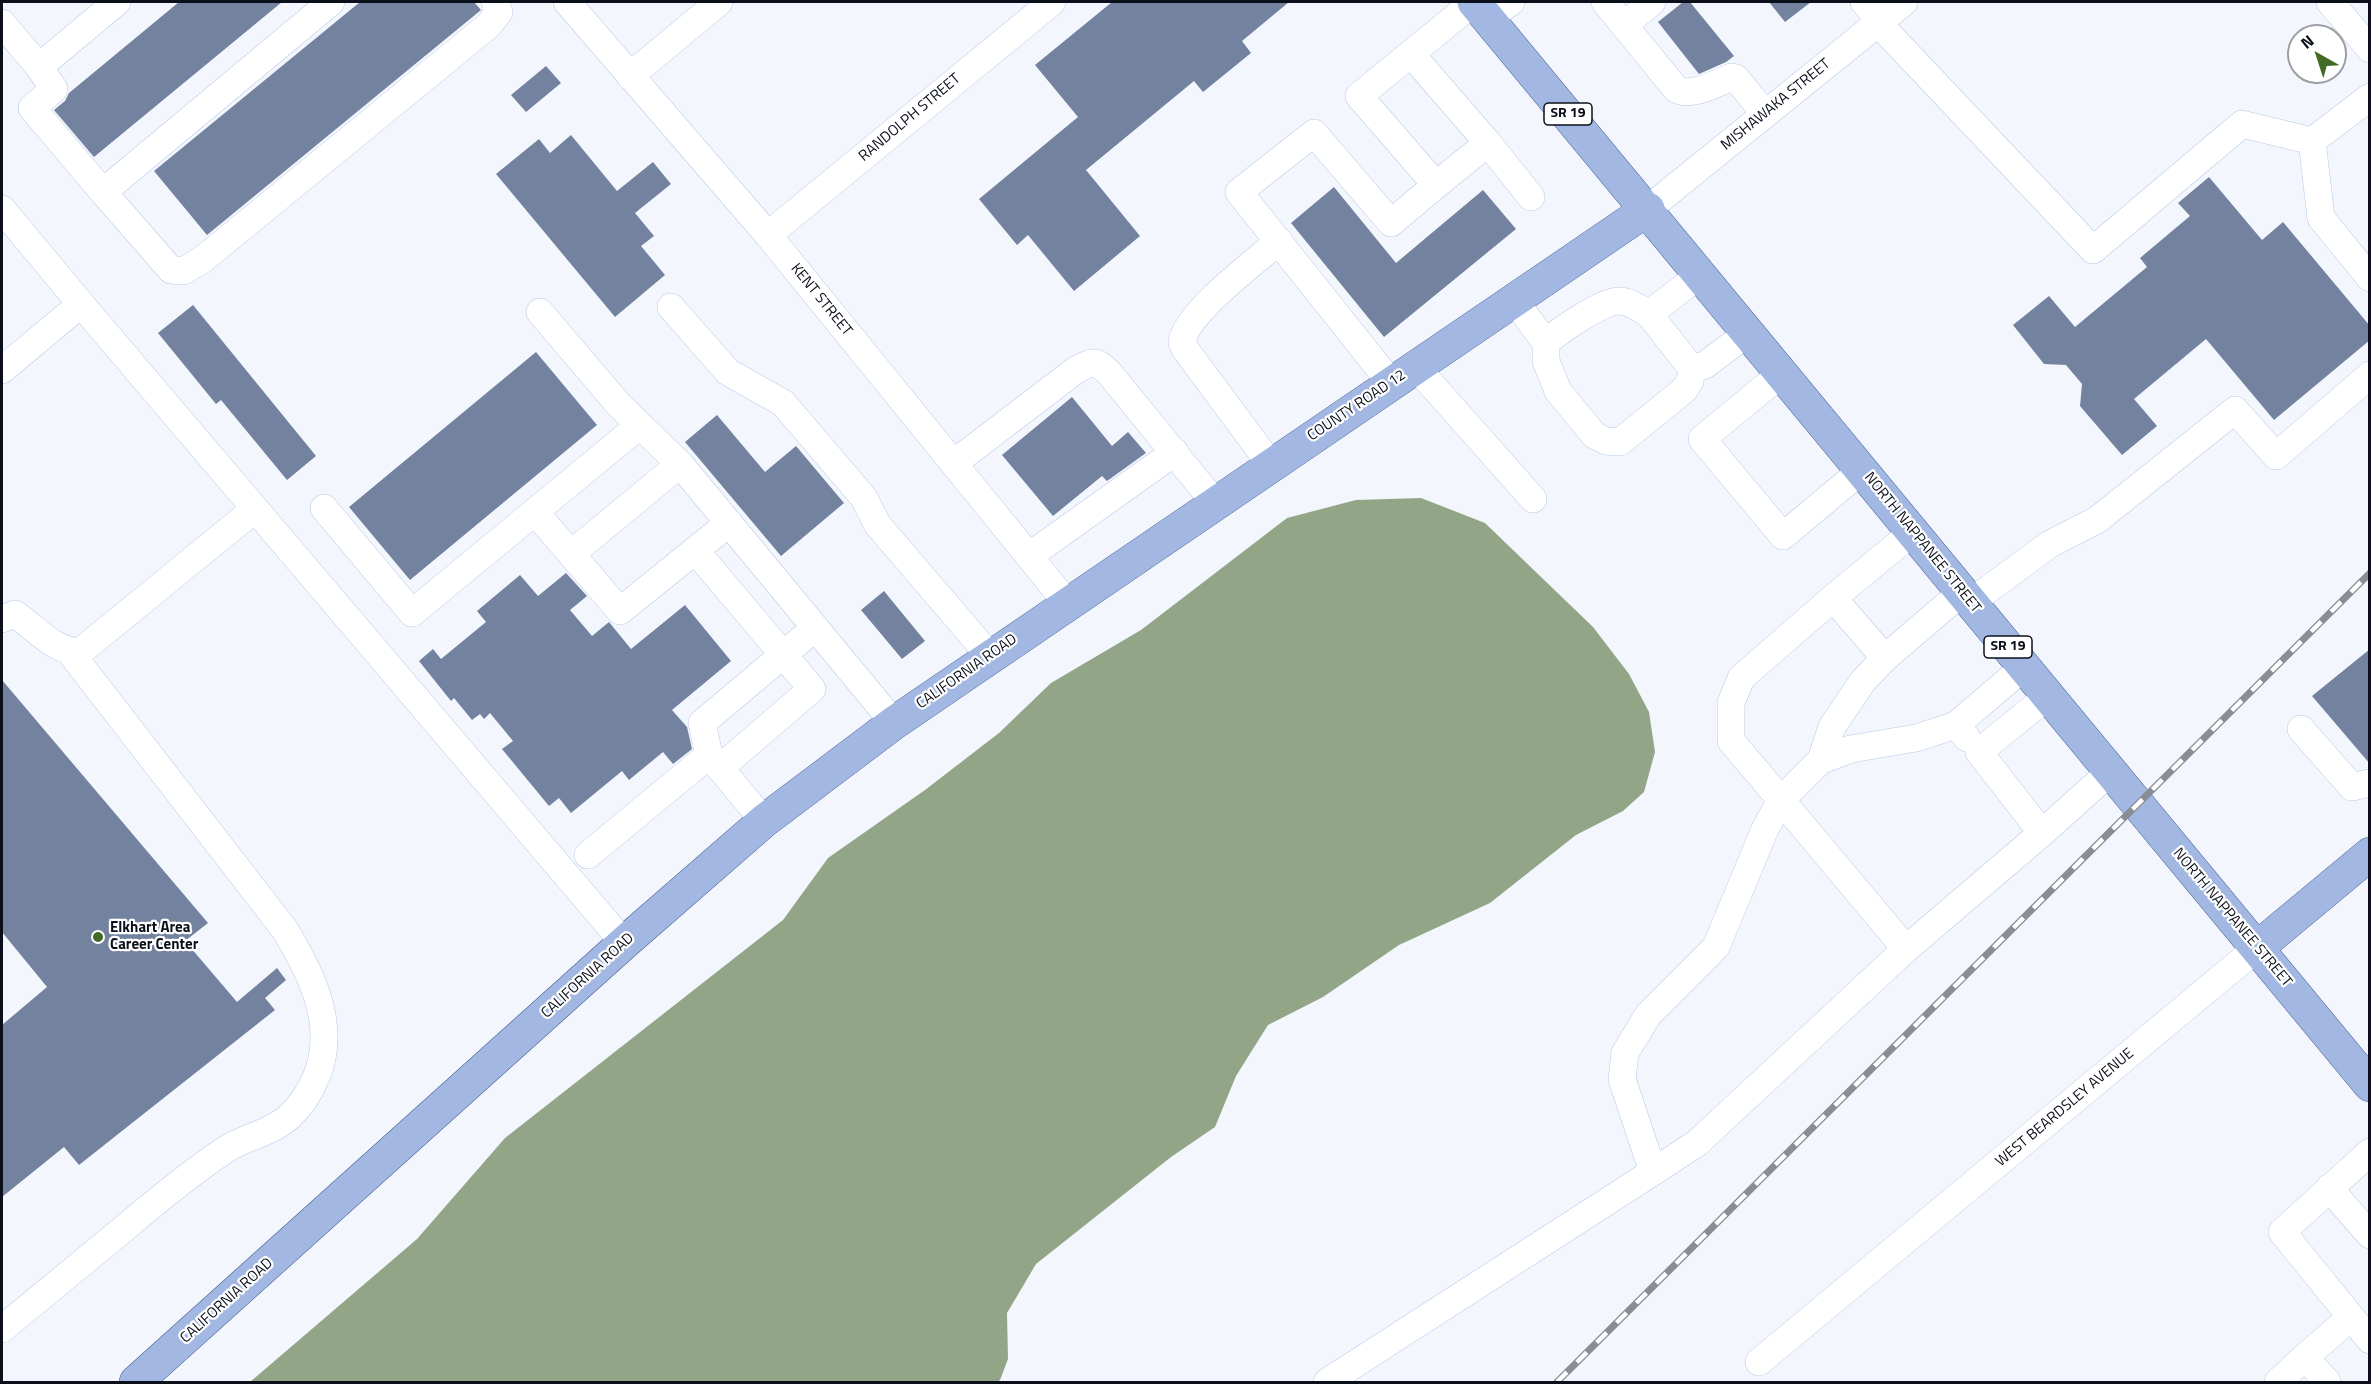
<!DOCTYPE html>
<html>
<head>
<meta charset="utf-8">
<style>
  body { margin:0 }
  #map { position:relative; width:2371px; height:1384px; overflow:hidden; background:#f3f6fd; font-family:"Titillium Web",sans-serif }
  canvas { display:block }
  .frame { position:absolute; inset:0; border:3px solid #0a0f19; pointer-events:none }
  .north { position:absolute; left:2287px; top:24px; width:60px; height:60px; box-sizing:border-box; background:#fff; border:2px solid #9d9fa3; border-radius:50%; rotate:321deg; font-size:16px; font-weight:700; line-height:24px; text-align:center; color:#0a0f19 }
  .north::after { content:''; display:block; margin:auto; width:21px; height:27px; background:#446b26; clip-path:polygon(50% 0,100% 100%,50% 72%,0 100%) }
</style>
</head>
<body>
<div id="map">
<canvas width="2371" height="1384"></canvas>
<div class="frame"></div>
<div class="north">N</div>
</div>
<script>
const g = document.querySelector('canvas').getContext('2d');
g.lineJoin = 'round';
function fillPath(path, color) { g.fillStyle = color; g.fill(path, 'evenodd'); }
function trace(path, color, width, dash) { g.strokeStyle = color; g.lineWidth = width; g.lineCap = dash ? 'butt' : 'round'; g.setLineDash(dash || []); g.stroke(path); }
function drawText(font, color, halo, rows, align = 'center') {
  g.font = font + ' "Titillium Web",sans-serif'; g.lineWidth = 4.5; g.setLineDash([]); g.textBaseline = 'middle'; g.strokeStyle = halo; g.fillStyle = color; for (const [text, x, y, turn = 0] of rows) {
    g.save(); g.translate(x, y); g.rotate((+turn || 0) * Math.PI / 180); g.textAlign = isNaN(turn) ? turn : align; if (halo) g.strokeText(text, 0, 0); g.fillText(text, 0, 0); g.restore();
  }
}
const water = new Path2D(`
  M1421,498l64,25 108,104 36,47 20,38 6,40 -11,40 -21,19 -47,24 -86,68 -91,42 -76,52 -55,28 -32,51 -21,51 -44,30 -135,107 -29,49 1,46 -8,21 -3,2h-747l167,-143 88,-101 278,-218 45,-62 97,-68 74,-57 52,-50 90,-53 146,-112 69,-18z`);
const building = new Path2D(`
  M179,2h103l-188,155 -40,-47 11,-9 4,-8z
  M360,2h114l7,8 -274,225 -53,-64z
  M1112,2h177l-47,39 9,12 -48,39 -9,-11 -108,89 54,66 -66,55 -46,-56 -11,10 -38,-46 99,-82 -43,-52z
  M1683,2h7l44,54 -8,6 -27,12 -41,-52z
  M1769,2h42l-26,20z
  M546,66l15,17 -35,29 -15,-17z
  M571,135l46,56 36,-29 18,22 -36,29 19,23 -13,10 24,29 -50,42 -119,-143 43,-35 11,14z
  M2209,177l53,63 21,-18 87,104v14l-96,80 -68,-81 -72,60 23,27 -35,29 -42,-49 2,-22 -16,-19 -22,-1 -31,-39 36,-29 26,31 72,-60 -7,-9 50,-42 -12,-13z
  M1334,187l62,76 87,-73 33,39 -132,108 -93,-114z
  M193,305l123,151 -29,24 -66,-80 -5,4 -58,-71z
  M536,352l61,73 -187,155 -61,-73z
  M1072,397l40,49 16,-14 18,21 -39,28 -5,-5 -49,40 -51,-61z
  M717,415l48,57 31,-26 48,57 -63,53 -96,-114z
  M566,573l21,23 -17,14 22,26 17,-14 22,27 54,-44 46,56 -59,49 15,17 5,22 -19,15 -10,-12 -34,28 -7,-9 -51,42 -12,-15 -10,8 -47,-57 11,-8 -23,-28 -6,6 -4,-5 -8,6 -18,-22 -3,3 -32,-40 14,-12 8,10 45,-37 -9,-11 43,-36 18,21z
  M884,591l41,50 -23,18 -41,-49z
  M2370,649v115l-58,-68z
  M2,680l206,243 -23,18 52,61 40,-34 9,12 -21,18 10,12 -196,155 -15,-18 -62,50v-172l45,-38 -45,-55z`);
const minor = new Path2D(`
  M567,2l201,233 299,368
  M1605,2l71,87c16,9 40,-6 56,-12l4,1 29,36
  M1864,2l16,19
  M2330,2l40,47
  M1488,19l23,-17
  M1877,22l216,228 149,-126 70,17 9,77 49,60
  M2,23l37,44 78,-65
  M1624,25l28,-23
  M1411,54l77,89 43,54
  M39,67l15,22 -22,19 71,84 228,-190
  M630,76l89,-74
  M2312,141l58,-44
  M1436,185l52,-42
  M103,192l68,78 12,1 19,-11 287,-235 10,-13 -4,-10
  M2,209l79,95
  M1648,209l256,-207
  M768,235l284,-233
  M1514,300l32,43v18l12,30 36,44 12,6 14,1 64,-52 6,-9 2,-12 13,-4 44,-33
  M671,307l57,65 55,31 81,95 13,26 113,132
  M540,312l79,93 61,59 214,259
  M1649,314l43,55
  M1546,343c11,-11 58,-43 73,-42 11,0 21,8 30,13l52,-40
  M1416,367l117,132
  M2,370l79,-66 543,639
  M1782,373l-80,66 81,97 79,-66
  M1391,383l-152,-191 75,-59 77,90 45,-38 -77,-89 115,-94
  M954,463l122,-93c18,-10 20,-10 34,4l105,129
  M1271,465l-86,-116 -3,-7c4,-29 73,-80 97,-101
  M324,508l88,105 228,-188
  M535,512l85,99 109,-88
  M1913,532l-80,66 52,60 77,-66
  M695,550l117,139 -92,79
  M571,554l109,-90
  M1029,556l146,-104
  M1833,598l-92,80 -10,25v38l50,59 -16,29 -49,118 -68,68 -23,38 -3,26 31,93 44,-29 209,-194
  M1971,602l79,-58 47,-24 138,-110 41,46 94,-81
  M2,619l13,-5c21,14 40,39 66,37l174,-142
  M2048,696l-69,56 63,81 68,-61
  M1956,725l-40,13 -65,11 -30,11 -40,40 125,149 136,-116
  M2301,729l51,58 18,-4
  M1967,738l-11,-13 68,-58
  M709,755l-7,-32 113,-95
  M1821,760l11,-33 31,-46 22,-23
  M588,855l121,-100 55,66
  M2329,1188l41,47
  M2351,1317l19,23
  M2,1329c39,-32 79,-65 119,-98 33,-28 68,-57 104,-81 20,-13 46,-17 64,-33 12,-11 22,-27 28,-42 20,-51 -6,-102 -32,-145l-215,-278
  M1759,1362l498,-414
  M1327,1382l326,-210
  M2278,1382l27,-25
  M2327,1382l-22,-25 46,-40 -69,-85 88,-80`);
const major = new Path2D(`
  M1474,2l896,1083
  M2257,948l113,-94
  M136,1382l488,-439 140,-122 130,-98 754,-514`);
const rail = new Path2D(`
  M1557,1382l813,-809`);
const markers = [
  [98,937,6,"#446b26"]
];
const shields = [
  [1568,114,48],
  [2008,647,48]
];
const shieldNames = [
  ["SR 19",1568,114],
  ["SR 19",2008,647]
];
const streetNames = [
  ["MISHAWAKA STREET",1776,105,-39],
  ["RANDOLPH STREET",910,118,-40],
  ["KENT STREET",821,300,51],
  ["COUNTY ROAD 12",1357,406,-34],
  ["NORTH NAPPANEE STREET",1922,543,51],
  ["CALIFORNIA ROAD",967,672,-35],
  ["NORTH NAPPANEE STREET",2232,918,50],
  ["CALIFORNIA ROAD",588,976,-42],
  ["WEST BEARDSLEY AVENUE",2065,1108,-40],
  ["CALIFORNIA ROAD",227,1301,-42]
];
const poiNames = [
  ["Elkhart Area",110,928],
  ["Career Center",110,945]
];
fillPath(water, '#92a587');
fillPath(building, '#73829e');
trace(minor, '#b9c9e8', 28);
trace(major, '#445e91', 34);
trace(minor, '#fff', 27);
trace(major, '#a2b8e3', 33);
trace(rail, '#898d95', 7);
trace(rail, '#fff', 4.5, [14]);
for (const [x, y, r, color] of markers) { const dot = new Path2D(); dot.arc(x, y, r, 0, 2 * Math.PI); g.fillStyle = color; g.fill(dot); trace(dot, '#fff', 2); }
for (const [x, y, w] of shields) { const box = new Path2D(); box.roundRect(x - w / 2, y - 11, w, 22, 4.5); g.fillStyle = '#fff'; g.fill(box); trace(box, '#0a0f19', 1.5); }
drawText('bold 14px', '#0a0f19', null, shieldNames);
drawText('15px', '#0a0f19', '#fff', streetNames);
drawText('bold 15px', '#0a0f19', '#fff', poiNames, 'left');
</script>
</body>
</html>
